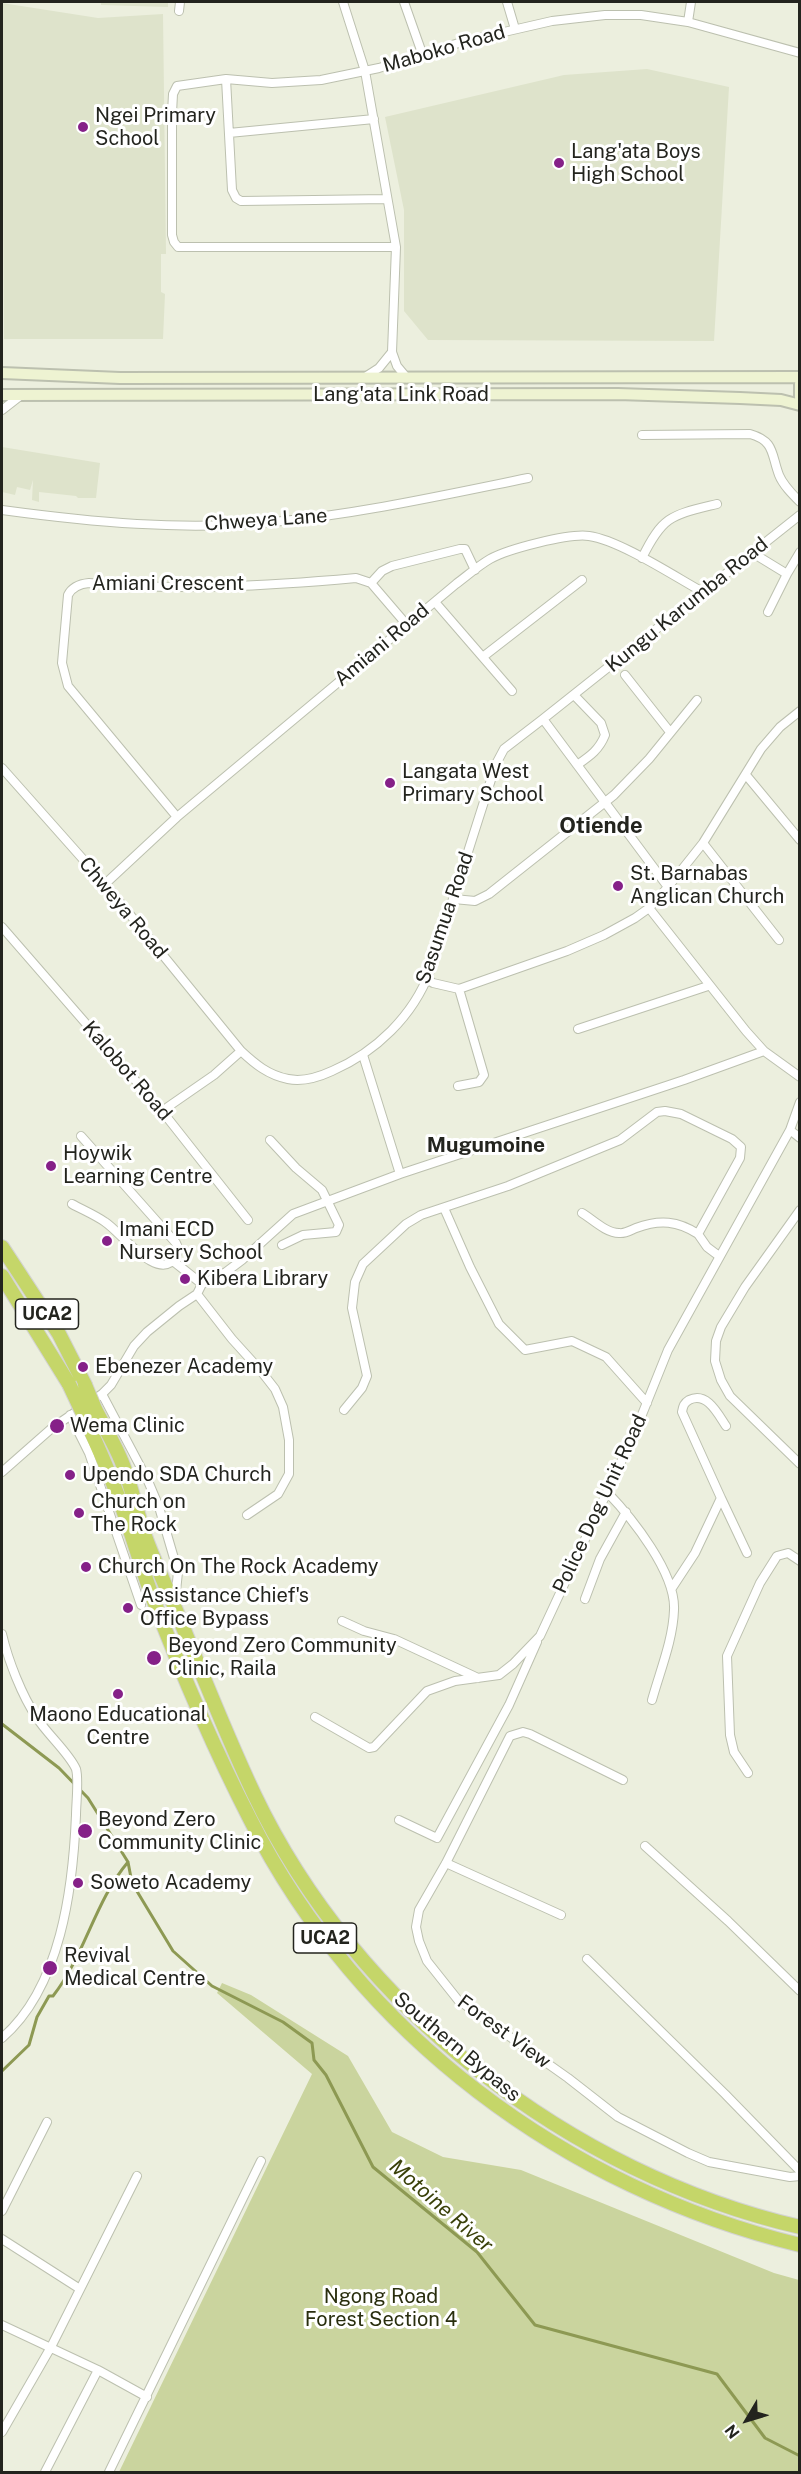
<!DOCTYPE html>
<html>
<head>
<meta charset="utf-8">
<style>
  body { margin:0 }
  #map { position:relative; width:801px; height:2474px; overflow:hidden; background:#ecefde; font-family:"Public Sans",sans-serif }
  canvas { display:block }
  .frame { position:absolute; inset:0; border:3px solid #23241e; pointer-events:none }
  .north { position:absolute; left:717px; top:2390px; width:60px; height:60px; -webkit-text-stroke:4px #fff; paint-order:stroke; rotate:232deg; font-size:16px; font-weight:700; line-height:24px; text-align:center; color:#23241e }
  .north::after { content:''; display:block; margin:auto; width:21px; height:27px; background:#23241e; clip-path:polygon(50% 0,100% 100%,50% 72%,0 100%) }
</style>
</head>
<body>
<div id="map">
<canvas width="801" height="2474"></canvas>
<div class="frame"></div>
<div class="north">N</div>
</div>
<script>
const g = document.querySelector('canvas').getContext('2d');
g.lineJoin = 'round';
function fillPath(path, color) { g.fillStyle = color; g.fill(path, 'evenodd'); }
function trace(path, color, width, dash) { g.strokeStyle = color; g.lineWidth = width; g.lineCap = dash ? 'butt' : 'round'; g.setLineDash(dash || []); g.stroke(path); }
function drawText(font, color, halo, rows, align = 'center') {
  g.font = font + ' "Public Sans",sans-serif'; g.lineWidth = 6; g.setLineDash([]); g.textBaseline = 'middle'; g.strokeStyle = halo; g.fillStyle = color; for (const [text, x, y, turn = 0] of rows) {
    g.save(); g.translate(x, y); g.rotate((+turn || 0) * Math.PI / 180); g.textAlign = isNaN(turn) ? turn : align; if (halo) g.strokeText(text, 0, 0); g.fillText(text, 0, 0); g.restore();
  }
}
const built = new Path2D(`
  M101,2h67v5l-67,-2z
  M2,3l96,15 65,-4 3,240h-5v38l4,2 -2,45h-159z
  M647,69l82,18 -15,254 -286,-1 -24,-29v-101l-19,-93 179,-42z
  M2,447l98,16 -4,35h-18l-2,-2 -37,-4v10l-7,-2 1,-20 -3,10 -13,-3 -2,8 -13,-3z`);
const green = new Path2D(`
  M222,1983l29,12 97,61 44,76 51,25 78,13 253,103 25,7v192h-680l193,-398 -95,-81z`);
const stream = new Path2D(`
  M2,1724l57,44 29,30 40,64 4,21 41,68 39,35 71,36 29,21 2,17 12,15 47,92 104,85 58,73 182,49 48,64 35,18
  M2,2071l27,-26 8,-28 12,-21h4c32,-41 42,-95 75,-134`);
const street = new Path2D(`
  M343,2l22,69 31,176 -4,105 5,14 10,12
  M404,2l18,51
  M507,2l8,27
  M179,11l1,-9
  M688,22l3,-20
  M226,79l6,111 4,8 5,3 146,-2
  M229,133l145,-14
  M396,247h-218l-4,-5 -2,-7v-122l1,-19 4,-8 49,-7 46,4 49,-3 58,-12 86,-27 87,-20 53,-6h36l47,7 112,31
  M365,377l14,-9 13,-16
  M2,410l18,-14
  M642,435l108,-1c25,7 21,20 29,41 4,10 13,19 21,27
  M2,510c89,12 180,21 271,12 86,-8 171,-27 255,-44
  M751,552l36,22 -19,38
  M642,558c21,-43 30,-43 75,-54
  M787,574l13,-22
  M371,583l11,-12 10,-5 68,-17h5l10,21
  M435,602l77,89
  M484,656l98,-76
  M625,675l45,57
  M574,695l27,28 4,12c-6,15 -15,21 -28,30
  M2,768l103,116 136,167c14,13 27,24 47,28 15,3 31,-2 44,-8 44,-19 81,-55 98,-100l66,-207 8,-15 39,-30
  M746,775l54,65
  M177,817l-109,-131 -6,-23 6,-68c4,-8 11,-11 21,-12 89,8 178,3 267,-5l15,5 36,42
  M703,843l76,97
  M105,884l72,-67 279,-233c12,-9 22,-18 34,-25 18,-10 79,-26 99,-23 30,4 85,40 112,55
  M668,887l35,-44 58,-94 19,-22 20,-16
  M454,899l21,2 14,-7 125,-99 35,-36 48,-59
  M649,908l97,123 18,20 36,26
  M2,927l160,184 86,109
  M427,979l6,4 26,6 108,-38 37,-16 31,-17 14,-10 19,-21 -125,-168 257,-204
  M578,1029l130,-43
  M363,1055l37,119
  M458,1086l21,-4 5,-7 -25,-86
  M800,1102l-10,28 10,8
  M162,1111l52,-36 27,-24
  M270,1140l26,28 26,22 17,35 -3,7 -33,3 -21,10
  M72,1204c11,6 23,11 33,18 16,10 54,63 71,34 3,-5 3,-8 0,-13l-95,-107
  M444,1208l26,59 29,57 26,26 47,-9 34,16 41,46
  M800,1210l-55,77 -24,40 -5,14 -1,20 6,19 9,16 70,68
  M582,1213c10,6 24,20 37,20 6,1 12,-3 17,-5 24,-9 42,-7 62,6
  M173,1261l29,23
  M197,1294l35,45 29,32 14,18 8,18 6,33v34l-11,20 -31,21
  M102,1394l46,87 11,26 19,65 -3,29
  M344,1410l18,-22 5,-12 -15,-68 3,-26 8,-18 43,-40 15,-9 87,-29 112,-46 37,-28 8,-1 16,3 51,25 9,8 -1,11 -42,76 9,13 12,9
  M70,1415l19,38 52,152
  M2,1472l50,-44 50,-34 9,-9 23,-39 13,-14 32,-26 18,-12 5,-10 24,-12 16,-12 51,-46 107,-40 284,-94 80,-29
  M607,1492c25,26 69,81 67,118 -1,30 -14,61 -22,90
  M721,1498l26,55
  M672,1588l23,-35 26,-55 -39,-86c1,-6 2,-9 7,-12 18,-9 29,14 37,26
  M585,1599l15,-40 26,-47
  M342,1621l22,10 30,8 84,39
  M2,1634c6,26 20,62 35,84 10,16 32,35 39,51 3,10 0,35 0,46 -3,73 -15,172 -74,223
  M315,1717l54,31 5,-1 53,-56 28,-10 44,-6 14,-11 27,-28 95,-204 33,-82 122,-220
  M748,1773l-14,-21 -4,-17 -3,-79 33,-73 17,-27 11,-3 12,8
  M623,1780l-93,-46 -7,-2 -13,4 -64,127 -27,47 -3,17 3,14 8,20 31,39 110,78 50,39 70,36 21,9 81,15 10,-1
  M399,1820l38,18 72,-133 28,-63
  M645,1846l83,75 72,70
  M446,1863l115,52
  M587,1959l138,135 75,77
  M2,2211l45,-89
  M2,2239l78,50
  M2,2325l96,45 49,27
  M2,2432l49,-85 86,-171
  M45,2472l53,-102
  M109,2472l152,-311`);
const secondary = new Path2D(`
  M2,373l118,5 680,-1
  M800,384v13
  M2,395l616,-1 122,4 41,2 19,5`);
const highway = new Path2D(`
  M2,1247l57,87 26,51
  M2,1276l67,108
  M95,1409c9,18 21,37 28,56 9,23 14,48 22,71 10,28 24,56 35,84 24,58 47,117 74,174 101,213 316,380 546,433
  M85,1418c9,21 19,42 27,63 16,38 26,77 40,115 29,76 61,151 98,223 108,215 317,370 550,426`);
const highwayBridge = new Path2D(`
  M69,1384l16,34
  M85,1385l10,24`);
const markers = [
  [83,127,6,"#852088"],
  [559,163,6,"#852088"],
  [390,783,6,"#852088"],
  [618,886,6,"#852088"],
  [51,1166,6,"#852088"],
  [107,1241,6,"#852088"],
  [185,1279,6,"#852088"],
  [83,1367,6,"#852088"],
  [57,1426,8,"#852088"],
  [70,1475,6,"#852088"],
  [79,1513,6,"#852088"],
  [86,1567,6,"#852088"],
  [128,1608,6,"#852088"],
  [154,1658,8,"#852088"],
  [118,1694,6,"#852088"],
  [85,1831,8,"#852088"],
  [78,1883,6,"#852088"],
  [50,1968,8,"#852088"]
];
const shields = [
  [47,1314,63],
  [325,1938,63]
];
const shieldNames = [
  ["UCA2",47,1314],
  ["UCA2",325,1938]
];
const streetNames = [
  ["Maboko Road",444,49,-16],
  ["Lang'ata Link Road",401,395],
  ["Chweya Lane",266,520,-4],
  ["Amiani Crescent",168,584],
  ["Kungu Karumba Road",687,605,-39],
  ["Amiani Road",382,645,-40],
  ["Chweya Road",123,908,50],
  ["Sasumua Road",445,918,-71],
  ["Kalobot Road",127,1071,49],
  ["Police Dog Unit Road",600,1504,-65],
  ["Forest View",504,2032,36],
  ["Southern Bypass",457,2047,40]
];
const poiNames = [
  ["Ngei Primary",95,116],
  ["School",95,139],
  ["Lang'ata Boys",571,152],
  ["High School",571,175],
  ["Langata West",402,772],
  ["Primary School",402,795],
  ["St. Barnabas",630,874],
  ["Anglican Church",630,897],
  ["Hoywik",63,1154],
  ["Learning Centre",63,1177],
  ["Imani ECD",119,1230],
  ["Nursery School",119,1253],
  ["Kibera Library",197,1279],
  ["Ebenezer Academy",95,1367],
  ["Wema Clinic",70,1426],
  ["Upendo SDA Church",82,1475],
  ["Church on",91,1502],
  ["The Rock",91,1525],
  ["Church On The Rock Academy",98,1567],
  ["Assistance Chief's",140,1596],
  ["Office Bypass",140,1619],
  ["Beyond Zero Community",168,1646],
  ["Clinic, Raila",168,1669],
  ["Maono Educational",118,1715,"center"],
  ["Centre",118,1738,"center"],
  ["Beyond Zero",98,1820],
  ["Community Clinic",98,1843],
  ["Soweto Academy",90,1883],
  ["Revival",64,1956],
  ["Medical Centre",64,1979]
];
const parkNames = [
  ["Ngong Road",381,2297],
  ["Forest Section 4",381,2320]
];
const neighbourhoodNames = [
  ["Mugumoine",486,1146]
];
const waterNames = [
  ["Motoine River",441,2206,41]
];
const quarterNames = [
  ["Otiende",601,826]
];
fillPath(built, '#dee3cb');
fillPath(green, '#cad49e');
trace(stream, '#8d9953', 3);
trace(street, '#bcc0af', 10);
trace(secondary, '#bcc0af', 14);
trace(highway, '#d3d3d2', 16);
trace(street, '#fff', 8);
trace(secondary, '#eef3d2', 10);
trace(highway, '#c5d669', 14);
trace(highwayBridge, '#d3d3d2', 16, []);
trace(highwayBridge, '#c5d669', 14);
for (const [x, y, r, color] of markers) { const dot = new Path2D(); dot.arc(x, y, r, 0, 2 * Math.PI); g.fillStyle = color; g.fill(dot); trace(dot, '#fff', 2); }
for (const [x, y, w] of shields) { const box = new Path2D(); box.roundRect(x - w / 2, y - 15, w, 30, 4.5); g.fillStyle = '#fff'; g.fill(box); trace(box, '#23241e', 1.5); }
drawText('bold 18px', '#23241e', null, shieldNames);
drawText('20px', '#23241e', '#fff', streetNames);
drawText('20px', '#23241e', '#fff', poiNames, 'left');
drawText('20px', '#292e0e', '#fff', parkNames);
drawText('bold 21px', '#23241e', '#fff', neighbourhoodNames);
drawText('italic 21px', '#3a4109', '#fff', waterNames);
drawText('bold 22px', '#23241e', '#fff', quarterNames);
</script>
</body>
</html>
